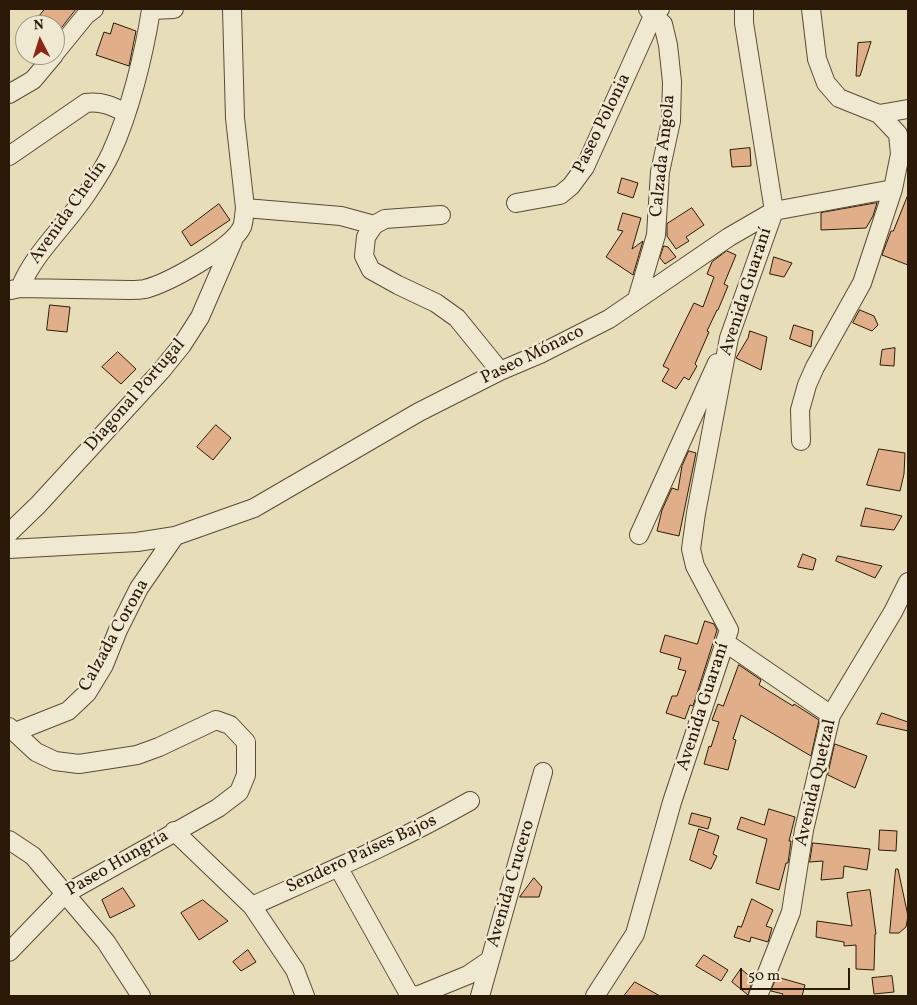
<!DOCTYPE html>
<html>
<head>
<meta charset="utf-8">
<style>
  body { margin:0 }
  #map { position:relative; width:917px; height:1005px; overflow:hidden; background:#e7ddb9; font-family:Vollkorn,serif }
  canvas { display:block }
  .frame { position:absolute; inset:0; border:10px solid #2c1a08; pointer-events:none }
  .north { position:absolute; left:15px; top:15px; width:50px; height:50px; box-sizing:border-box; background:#efe9d2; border:1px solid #a19681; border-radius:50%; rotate:355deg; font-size:14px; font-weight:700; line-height:20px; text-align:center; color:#2c1a08 }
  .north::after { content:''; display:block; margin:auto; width:18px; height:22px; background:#8f2418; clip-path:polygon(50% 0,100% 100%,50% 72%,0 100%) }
  .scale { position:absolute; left:740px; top:968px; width:110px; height:22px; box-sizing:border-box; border:2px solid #2c1a08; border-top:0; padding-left:6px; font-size:15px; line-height:18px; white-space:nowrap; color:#2c1a08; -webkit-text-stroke:4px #efe9d2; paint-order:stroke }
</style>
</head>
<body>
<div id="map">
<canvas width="917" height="1005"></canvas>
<div class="frame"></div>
<div class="north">N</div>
<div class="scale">50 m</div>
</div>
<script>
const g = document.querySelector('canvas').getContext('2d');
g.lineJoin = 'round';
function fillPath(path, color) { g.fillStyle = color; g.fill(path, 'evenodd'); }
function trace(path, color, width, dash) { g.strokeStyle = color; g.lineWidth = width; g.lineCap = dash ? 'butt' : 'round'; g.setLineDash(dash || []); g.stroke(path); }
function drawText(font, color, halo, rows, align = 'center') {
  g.font = font + ' Vollkorn,serif'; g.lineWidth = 4.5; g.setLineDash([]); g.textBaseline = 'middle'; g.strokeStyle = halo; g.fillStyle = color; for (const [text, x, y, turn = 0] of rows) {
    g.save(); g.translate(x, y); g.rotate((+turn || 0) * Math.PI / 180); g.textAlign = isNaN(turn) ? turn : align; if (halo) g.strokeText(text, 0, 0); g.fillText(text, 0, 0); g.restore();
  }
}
const building = new Path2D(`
  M45,9h31l-21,27v-11h-23z
  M114,23l22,8 -7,35 -33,-11 8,-23 6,2z
  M871,42l-11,34h-4l2,-33z
  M750,148l1,18 -19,1 -2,-17z
  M622,178l16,5 -5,15 -15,-5z
  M908,195v70l-26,-10 9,-24h2z
  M877,203l-4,13 -7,12 -45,2v-17z
  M219,204l11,16 -39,26 -9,-14z
  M692,208l12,17 -18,12 3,4 -13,8 -9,-13v-12z
  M623,213l18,5 -9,31 11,-8 -10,34 -27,-18 17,-26 -5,-1z
  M664,246l4,1 8,10 -11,7 -5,-6z
  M727,251l9,4 -12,29 4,2 -10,24h-1l-10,21 2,1 -14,32 2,2 -8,14 -5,-3 -8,12 -14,-8 7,-12 -6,-3 31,-63 9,4 11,-30 -7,-3 5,-12z
  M774,257l18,6 -8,14 -14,-3z
  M50,305l20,2 -3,25 -20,-2z
  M860,310l14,6 4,9 -6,6 -19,-8z
  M794,325l19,6 -2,16 -21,-8z
  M750,331l17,6 -6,33 -25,-12 12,-20z
  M895,348l-1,18 -14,-1 2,-15z
  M118,352l18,17 -15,15 -19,-17z
  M216,425l15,13 -18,22 -16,-13z
  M879,449l26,4 -1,21 -4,17 -33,-6z
  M689,451l7,2 -17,83 -22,-5 5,-21 10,-22 6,2 4,-24z
  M866,508l36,8 -8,14 -33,-4z
  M803,554l13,5 -3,11 -15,-3z
  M838,556l44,10 -7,12 -39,-17z
  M705,621l9,3 3,6 -24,76 -3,-1 -5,14 -19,-6 6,-17h5l9,-25 -8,-2 3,-11 -21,-6 5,-17 32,9z
  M739,665l22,15 -2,5 34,21 1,-2 25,16 -8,36 -70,-41 -8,24 3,1 -8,30 -24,-6 5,-18 2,1 8,-25 -7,-2 6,-16 5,2z
  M882,713l26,9v9l-31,-7z
  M835,744l32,12 -12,32 -27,-13z
  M769,809l26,8 -6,24h2l-3,22h-2l-7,27 -23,-7 11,-44 -30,-10 4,-12 23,8z
  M692,813l19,5 -3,11 -19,-5z
  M699,829l20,7 -6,18 4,2 -6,13 -21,-9z
  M880,830l17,1 -1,20 -17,-1z
  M813,843l57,6 -3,21 -23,-4 -1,12 -22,2 2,-19 -13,1z
  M896,869h2l10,47 -2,11 -7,6h-9z
  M534,878l8,9 -3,10h-19z
  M123,888l12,18 -25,12 -8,-18z
  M870,890l6,44h-1l-1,36 -18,-1v-24l-12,1v-4l-28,-5 1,-16 35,5 -5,-33z
  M752,899l21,11 -7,16 6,2 -4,14 -17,-5 -1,5 -16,-5 4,-11 3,1z
  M203,900l25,21 -29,19 -18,-27z
  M248,950l8,12 -15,9 -8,-9z
  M704,955l24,15 -7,11 -25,-15z
  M741,969l12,10 -5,16 -16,-13z
  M892,976l2,16 -20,2 -2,-16z
  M777,977l28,8 -3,11h-20l1,-2 -12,-3z
  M635,982l25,14h-36z`);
const minor = new Path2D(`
  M232,9l3,109 10,90
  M811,9l6,50 9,24 13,15 40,16 29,-5
  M151,10l23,-1
  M55,53l31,-38 8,-6
  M9,94l24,-14 21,-25
  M9,156l77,-53c16,-2 26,3 40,10
  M516,203l44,-8 11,-9 14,-19 68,-151 7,-7
  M441,215l-56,4 -11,6 -8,12 -2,19 7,14 27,15 38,18 21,15 43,53
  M20,288l110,2c5,0 10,0 15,-1 23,-6 87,-41 97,-62 2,-5 2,-13 3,-19l96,8 33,9
  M11,290l9,-2c15,-37 47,-63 68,-96 8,-12 17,-26 23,-39 19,-41 33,-99 40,-143
  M637,299l19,-64 4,-63 11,-51 1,-39 -4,-37 -5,-21 -10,-8 -5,-7
  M801,441l-1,-31 7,-25 8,-18 47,-84 31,-94 7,-35 -2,-20 -19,-20
  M9,533l29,-28 123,-134 21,-26 18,-28 33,-76
  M639,535l78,-172
  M9,549l128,-7 38,-6 79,-28 165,-96 81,-41 40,-17 69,-35 120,-82 45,-26 119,-22
  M726,643l105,72
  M9,727l27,25 19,9 24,3 58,-9 22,-8 57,-27 14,5 16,17v33l-7,17 -21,16 -153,86 -56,58
  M15,732l53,-21 19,-18 17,-28 14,-35 21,-42 36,-52
  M174,831l78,75 43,64 10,26
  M9,840l24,16 73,86 35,54
  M338,867l72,129
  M252,906c73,-33 148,-65 218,-105
  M411,996l8,-1 49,-20 22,-15
  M480,996l63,-224
  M595,996l40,-62 37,-132 57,-172 -34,-64 -4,-17 5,-36 33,-175 45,-127 -30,-188v-14
  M758,996l33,-84 13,-82 27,-115 62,-103 15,-30`);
const streetNames = [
  ["Paseo Polonia",603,124,-64],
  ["Calzada Angola",664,156,-84],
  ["Avenida Chelín",69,213,-55],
  ["Avenida Guaraní",747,292,-72],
  ["Paseo Mónaco",533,356,-26],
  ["Diagonal Portugal",136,396,-49],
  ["Calzada Corona",115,636,-61],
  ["Avenida Guaraní",704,707,-72],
  ["Avenida Quetzal",817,783,-77],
  ["Sendero Países Bajos",362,855,-25],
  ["Paseo Hungría",118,864,-30],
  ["Avenida Crucero",512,884,-74]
];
fillPath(building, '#e0af89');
trace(building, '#2c1a08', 1);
trace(minor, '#5b4b34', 20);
trace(minor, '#efe9d2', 18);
drawText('18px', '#2c1a08', '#efe9d2', streetNames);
</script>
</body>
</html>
